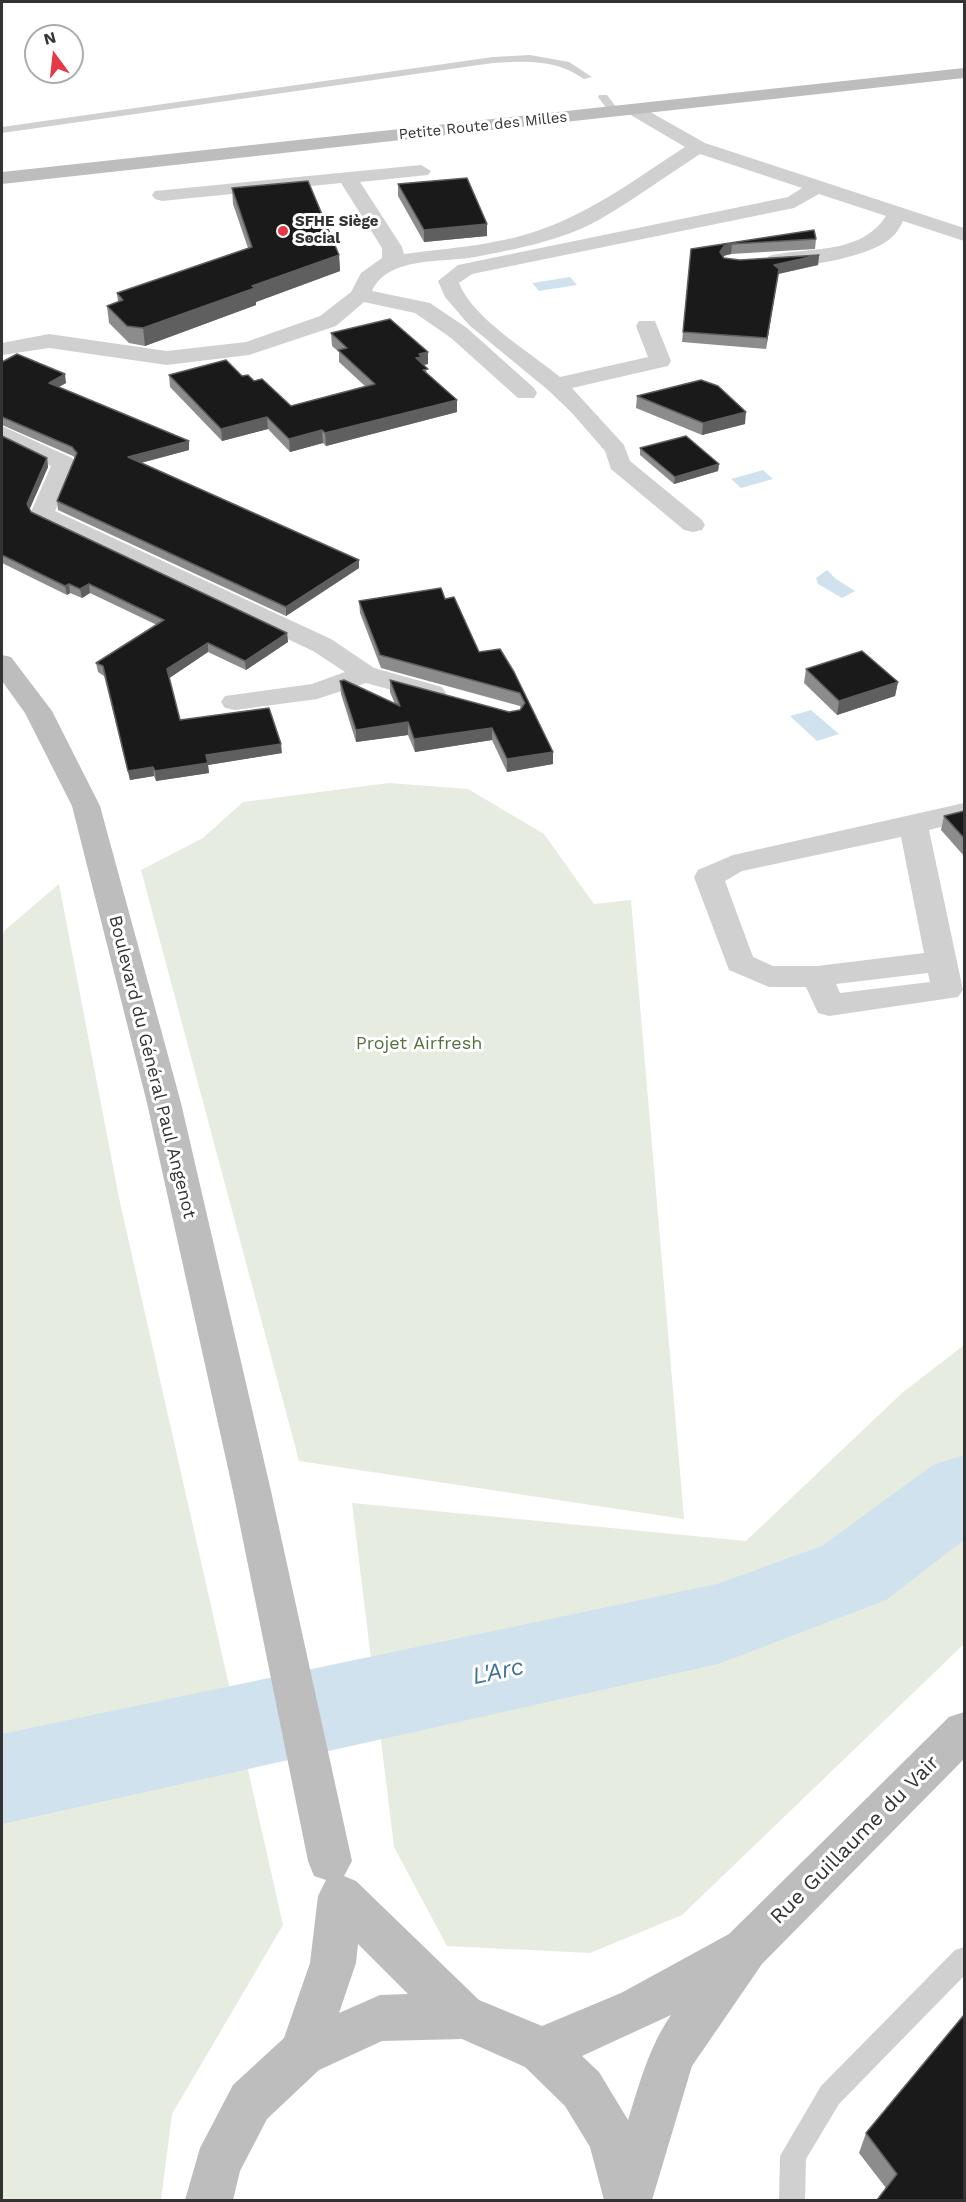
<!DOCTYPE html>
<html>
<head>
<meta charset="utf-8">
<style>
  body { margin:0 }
  #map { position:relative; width:966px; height:2202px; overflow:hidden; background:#fff; font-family:"Work Sans",sans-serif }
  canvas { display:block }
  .frame { position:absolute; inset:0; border:3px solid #333; pointer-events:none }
  .north { position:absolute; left:24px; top:24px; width:60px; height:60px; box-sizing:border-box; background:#fff; border:2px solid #adadad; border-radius:50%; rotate:345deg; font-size:16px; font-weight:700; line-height:24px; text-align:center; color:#333 }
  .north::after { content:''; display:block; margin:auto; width:21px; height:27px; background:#e63946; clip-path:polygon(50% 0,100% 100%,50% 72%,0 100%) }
</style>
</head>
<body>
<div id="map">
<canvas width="966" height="2202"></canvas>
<div class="frame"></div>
<div class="north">N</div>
</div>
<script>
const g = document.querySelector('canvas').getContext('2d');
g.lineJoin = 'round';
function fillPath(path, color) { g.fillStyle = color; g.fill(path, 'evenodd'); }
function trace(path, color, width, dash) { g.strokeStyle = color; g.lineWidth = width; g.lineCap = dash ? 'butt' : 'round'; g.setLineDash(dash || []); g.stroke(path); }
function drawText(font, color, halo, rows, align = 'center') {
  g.font = font + ' "Work Sans",sans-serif'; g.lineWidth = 6; g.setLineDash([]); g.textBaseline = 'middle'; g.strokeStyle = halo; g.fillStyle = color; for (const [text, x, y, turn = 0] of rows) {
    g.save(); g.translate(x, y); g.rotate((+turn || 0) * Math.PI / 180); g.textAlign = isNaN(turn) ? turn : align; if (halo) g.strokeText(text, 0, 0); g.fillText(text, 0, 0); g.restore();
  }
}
const green = new Path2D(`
  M389,783l79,6 76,45 50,70 37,-4 53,619 -385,-58 -158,-591 62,-32 40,-36z
  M59,884l60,314 164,727 -111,189 -11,86h-159v-1261l2,-8z
  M964,1345v299l-282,271 -92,38 -143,-7 -53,-99 -42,-344 394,38 156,-148z`);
const water = new Path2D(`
  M570,277l7,8 -38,6 -7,-8z
  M763,470l10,9 -32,9 -10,-9z
  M827,570l9,9 19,12 -13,7 -24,-14 -2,-6z
  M811,710l28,24 -22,7 -27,-25z`);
const river = new Path2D(`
  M964,1455v85l-78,60 -168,64 -716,160v-90l715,-150 105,-38 111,-81z`);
const service = new Path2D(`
  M530,55l39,7 23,15 -8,2c-29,-20 -58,-18 -91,-16l-491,70v-6l491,-70z
  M599,95h8l13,17 -1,2h-8l-13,-17z
  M964,1947v29l-125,128 -33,55 -1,41h-26l1,-44 41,-70 134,-136z`);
const minor = new Path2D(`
  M636,104l69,39 259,85v13l-61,-20c-3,6 -6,12 -11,16 -20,20 -96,34 -123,27l-3,-4 3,-4c40,-10 91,0 117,-40l-67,-22 -25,14 -322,66 -13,9c14,36 71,69 101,94l88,-20 -12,-31 3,-5h16l16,40 -3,5 -96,22 52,57 6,16 72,59 3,5 -3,5 -9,2 -9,-2 -73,-61 -6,-18 -33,-38 -24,-23 -79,-65 -24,-28 -7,-16 20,-16 330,-68 14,-9 -102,-34c-34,22 -68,47 -103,67 -37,20 -81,28 -122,36 -33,6 -87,-1 -103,34l58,12 37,25 67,60 3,5 -3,5h-16l-67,-60 -36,-25 -51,-11 -28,24 -87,29 -82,10 -118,-17 -47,7v-12l47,-9 118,17 79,-9 74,-26 31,-24 10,-19 21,-15v-10l-41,-65 -179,18 -7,-2 -3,-4 3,-4 266,-26 10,6 -3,4 -68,7 42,65 2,7c46,-6 97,-9 141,-26 50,-18 95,-52 140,-81l-56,-33 -2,-4z
  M2,426l70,32 4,5 -21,48 276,128 43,29 68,19 4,6 -4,6 -10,2 -66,-18 -49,16 -82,11 -10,-2 -4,-6 4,-6 87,-12 33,-12 -32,-21 -280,-132 -3,-5 21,-48 -49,-24z
  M964,803v18l-35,9 34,160 -5,7 -129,19 -11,-3 -12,-26h-37l-40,-17 -35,-93 4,-7 35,-15zM901,837l23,116 -107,13h-44l-20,-9 -28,-76 17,-10zM928,973l2,9 -90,11 -4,-9z`);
const secondary = new Path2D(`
  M964,68v10l-962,106v-12z
  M2,655l9,2 41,54 48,95 81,297 90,388 81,370 -8,15 12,5 123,119 63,26 79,-33 108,-59 220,-217 15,-5v47l-202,205 -70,102 -40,134h-48l-14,-53 -25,-41 -40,-39 -63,-28 -80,2 -63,29 -52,49 -27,52 -7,29h-48l15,-52 33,-63 51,-47 26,-75 8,-67 8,-16 -12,-4 -6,-15 -75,-370 -86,-388 -75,-297 -47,-93 -23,-32zM358,1944l50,50 -28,1 -41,18 17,-50zM671,2015c-22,32 -31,67 -43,105l-29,-48 -17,-16z`);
const wall = new Path2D(`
  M398,184l89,40v12l-63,6 -26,-46z
  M232,188l107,67 1,16 -84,31v3l-111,41 -16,-3 -20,-20 -2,-17 11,-4 -1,-9 131,-45 -15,-44z
  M814,230l2,9 -1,10 -84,5 -8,2 1,2 16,2 79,-5 -1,10 -40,9 -12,75 -84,-7 9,-93z
  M331,333l97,31 -4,1 4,10 29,37 -131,34 -3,-3 -33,9 -22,-23 -46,12 -52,-54 -1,-12 73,1 12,5 37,25 74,-20 -26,-24v-10l-7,-6z
  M2,362l64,21 -8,4 131,63 -48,13 218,105 -73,48 -228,-106 -1,-9 18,-43 -2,-2 -71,-31z
  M637,396l108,28 -43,11 -66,-27z
  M2,436l45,22 1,9 -19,43 2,2 256,121 1,9 -42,28 -38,-18 -39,26 11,42 102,33 -74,12 1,8 -53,8 -2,-5 -24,4 -26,-104 -6,-4 -2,-9 61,-38 -67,-32 -8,5 -12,-5 -3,2 -65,-32z
  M640,448l79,16 -1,7 -44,13 -34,-29z
  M445,599l34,53 35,20 39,92 -46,8 -15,-32 -77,12 -7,-17 -52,7 -15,-48 -1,-13 55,23 -5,-12v-12l119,32 11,-2 1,-2 -1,-2 -139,-38 -21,-55 -1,-12z
  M806,669l92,13 -3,14 -58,19 -33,-32z
  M964,811v45l-23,-26 3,-14z
  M866,2133l98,67 -78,-12 -27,-35z`);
const shadedWall = new Path2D(`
  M487,224v12l-63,6v-12z
  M732,244l-1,10 -8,2 -4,6 1,-10 4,-6z
  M339,255l1,16 -84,31v3l-111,41 -2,-18 109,-42z
  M819,255l-1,10 -40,9 -12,75 8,-84z
  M428,352v12l-6,1 -6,-7 3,-4z
  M65,374l1,9 -16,9 -1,-9z
  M457,400v12l-131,34 -1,-13z
  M746,412l-1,12 -43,11 1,-12z
  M267,417l1,12 -46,12 -1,-12z
  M322,430l1,13 -33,9 -1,-13z
  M189,441v9l-60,16 -1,-9z
  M47,458l1,9 -20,46 -1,-9z
  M719,464l-1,7 -44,13 1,-7z
  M359,560v8l-73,48v-9z
  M69,584l1,9 -3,2 -2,-9z
  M89,584l1,9 -8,5 -2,-9z
  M287,633l1,9 -42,28 -1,-9z
  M208,643v9l-40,27 -1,-10z
  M898,682l-3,14 -58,19 2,-14z
  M408,722v13l-52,7v-12z
  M492,728v12l-77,12 -1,-13z
  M281,744l1,9 -74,12 1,8 -53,8 -1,-10 51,-16z
  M553,752v12l-46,8v-13z
  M153,767l1,9 -24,4 -2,-9z`);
const building = new Path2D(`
  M467,178l20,46 -63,6 -26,-46z
  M308,181l31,74 -87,31 3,2 -112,40 -16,-2 -20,-20 16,-6 -6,-7 135,-46 -20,-59z
  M814,230l2,9 -84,5 -8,2 -4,6 4,6 16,2 79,-5 -45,10 5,4 -12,69 -84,-6 8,-83z
  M390,319l38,33 -9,2 3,3 -6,1 12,11 -5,1 34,30 -132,33 -3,-3 -33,9 -22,-22 -46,12 -52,-54 57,-15 16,16 6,-1 6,6 8,-2 29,27 84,-22 -37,-34 9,-2 -16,-15z
  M17,354l48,20 -16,9 140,58 -61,16 231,103 -73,47 -229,-106 20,-48 -5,-6 -70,-30v-55z
  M701,380l17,6 28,26 -43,11 -66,-27z
  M2,436l45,22 -20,46 4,8 256,121 -42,28 -37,-18 -41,26 13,51 89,-12 12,36 -75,11 2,8 -53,8 -2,-4 -25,4 -25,-105 -7,-3 68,-43 -75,-36 -9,5 -11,-5 -4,2 -63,-31z
  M686,436l33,28 -44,13 -35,-29z
  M441,588l4,11 9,-2 25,55 21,-3 14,23 39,80 -46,7 -15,-31 -78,11 -6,-17 -52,8 -16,-49 4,-1 56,26 -10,-26 119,32 11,-2 5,-7 -5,-10 -140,-38 -21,-54z
  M862,651l36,31 -59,19 -33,-32z
  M964,811v27l-20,-22z
  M964,2015v185h-87l20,-26 -31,-41z`);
const markers = [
  [283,231,6,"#e63946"]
];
const farStreetnames = [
  ["Petite Route des Milles",483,126,-6]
];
const farPoinames = [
  ["SFHE Siège",295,222],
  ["Social",295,239]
];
const parkNames = [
  ["Projet Airfresh",419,1044]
];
const streetNames = [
  ["Boulevard du Général Paul Angenot",152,1067,76]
];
const nearStreetnames = [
  ["Rue Guillaume du Vair",855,1840,-45]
];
const nearWaternames = [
  ["L'Arc",498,1672,-12]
];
fillPath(green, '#e6ecdf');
fillPath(water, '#cfe2ee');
fillPath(river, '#cfe2ee');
fillPath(service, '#d0d0d0');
fillPath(minor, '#d0d0d0');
fillPath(secondary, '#bdbdbd');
fillPath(wall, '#8c8c8c');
fillPath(shadedWall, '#5f5f5f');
fillPath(building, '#1a1a1a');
trace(building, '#5f5f5f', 1.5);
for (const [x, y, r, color] of markers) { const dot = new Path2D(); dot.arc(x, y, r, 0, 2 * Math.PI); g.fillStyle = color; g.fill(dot); trace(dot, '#fff', 2); }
drawText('15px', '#333', '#fff', farStreetnames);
drawText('bold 15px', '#333', '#fff', farPoinames, 'left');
drawText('18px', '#56703f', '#fff', parkNames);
drawText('18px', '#333', '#fff', streetNames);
drawText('21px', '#333', '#fff', nearStreetnames);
drawText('italic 24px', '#3f7597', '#fff', nearWaternames);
</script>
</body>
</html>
